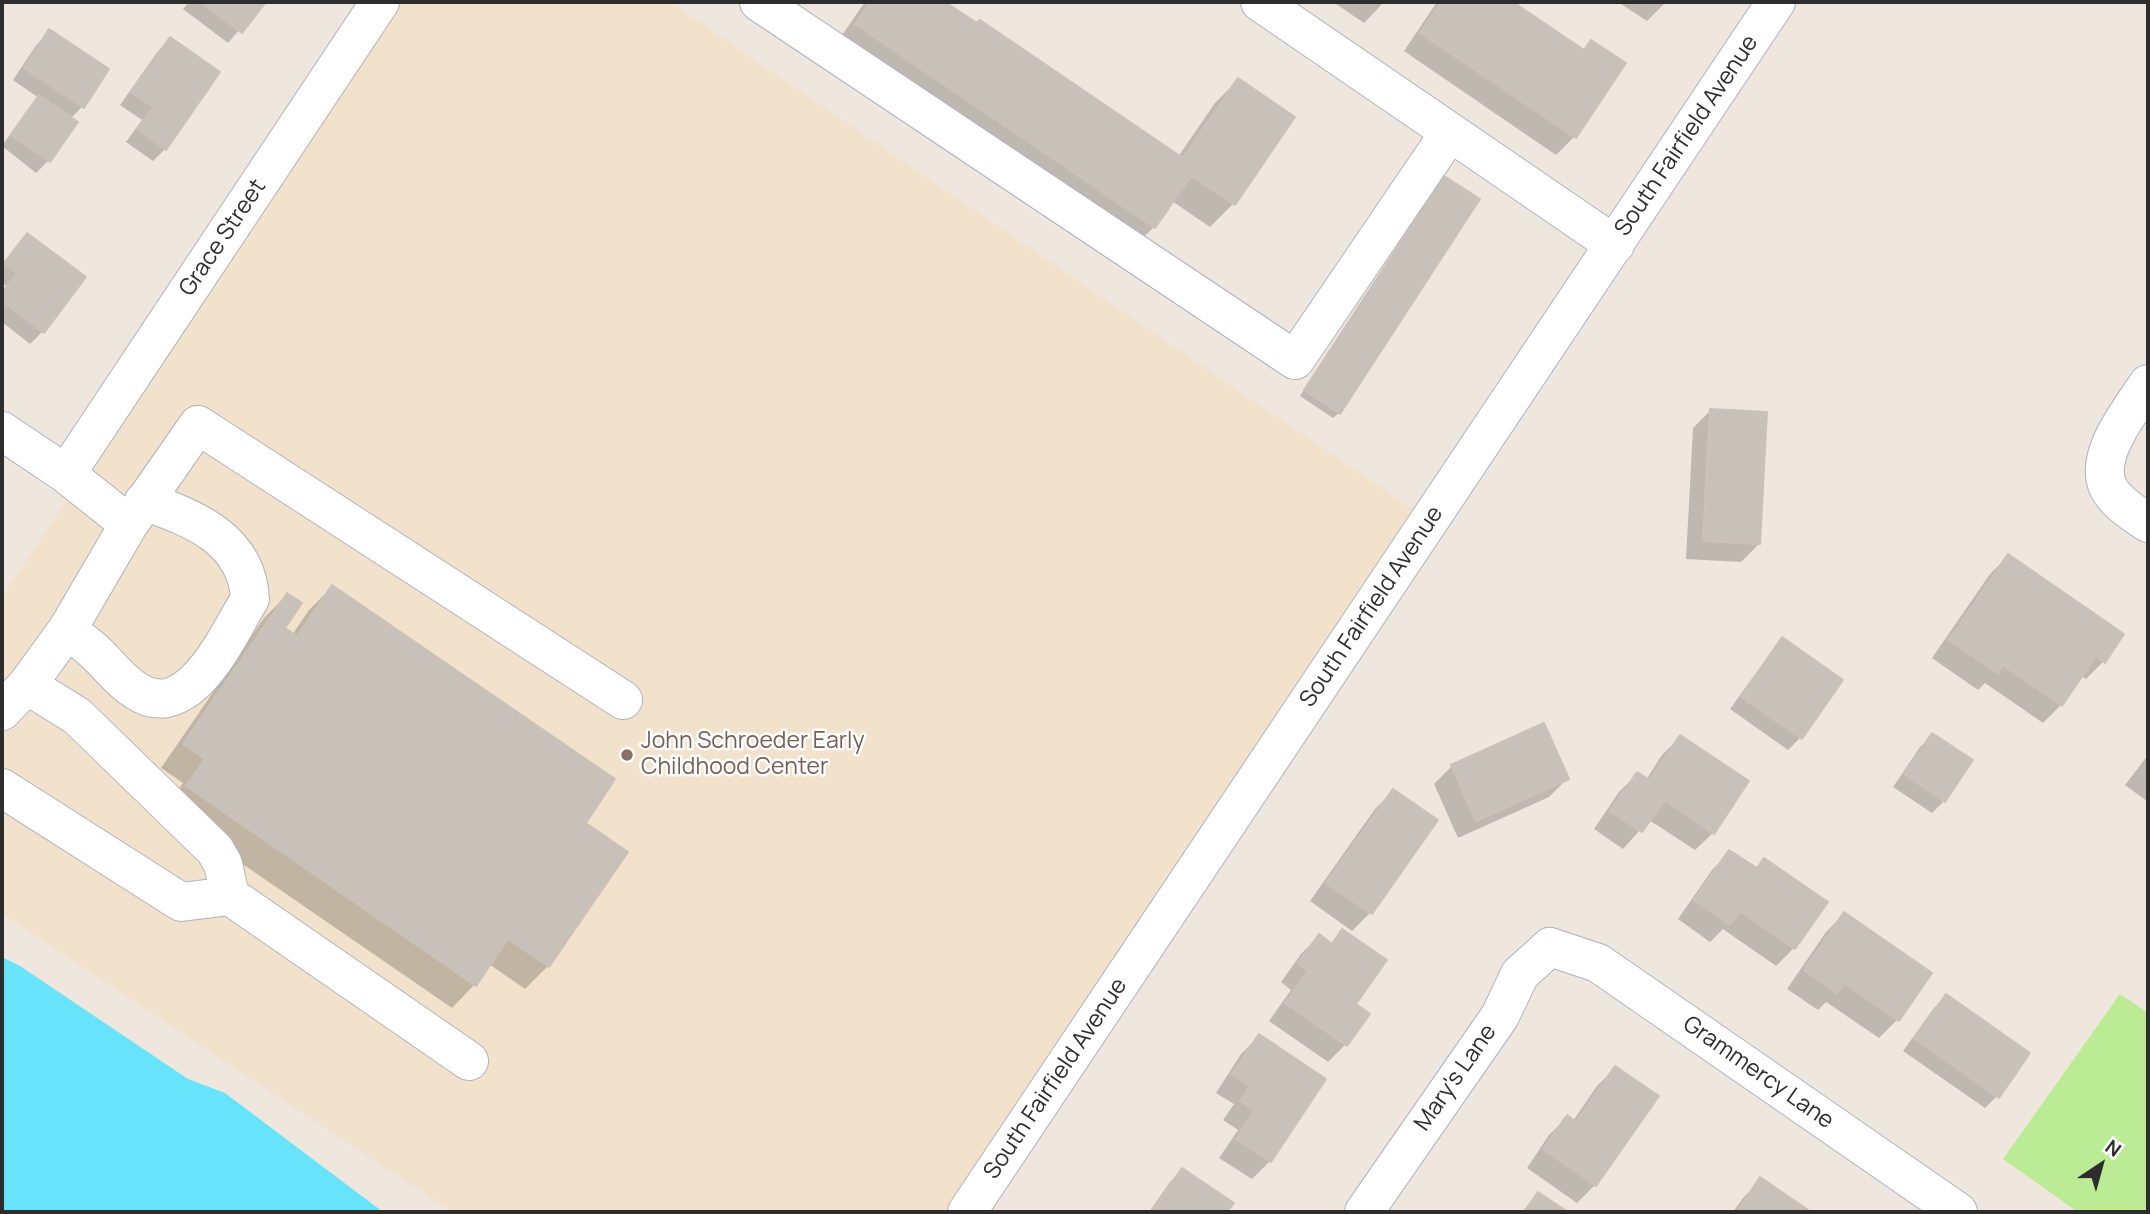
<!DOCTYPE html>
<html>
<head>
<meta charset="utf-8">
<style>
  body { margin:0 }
  #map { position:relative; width:2150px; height:1214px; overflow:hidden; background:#efe6de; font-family:Manrope,sans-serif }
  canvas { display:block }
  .frame { position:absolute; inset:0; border:4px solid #2d2d2d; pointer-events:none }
  .north { position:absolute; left:2066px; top:1130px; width:70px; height:70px; -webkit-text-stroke:5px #fff; paint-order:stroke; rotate:36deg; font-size:19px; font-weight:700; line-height:28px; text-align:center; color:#2d2d2d }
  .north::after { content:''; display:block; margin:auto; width:24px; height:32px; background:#2d2d2d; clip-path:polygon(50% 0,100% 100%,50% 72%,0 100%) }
</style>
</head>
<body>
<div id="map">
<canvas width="2150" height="1214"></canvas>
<div class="frame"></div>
<div class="north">N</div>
</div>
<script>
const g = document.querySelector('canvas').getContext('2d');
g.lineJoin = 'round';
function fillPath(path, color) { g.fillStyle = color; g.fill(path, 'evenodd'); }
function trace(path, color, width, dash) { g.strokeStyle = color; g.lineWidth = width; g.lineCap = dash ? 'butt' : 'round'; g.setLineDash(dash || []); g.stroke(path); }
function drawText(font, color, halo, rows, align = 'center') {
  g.font = font + ' Manrope,sans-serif'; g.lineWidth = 5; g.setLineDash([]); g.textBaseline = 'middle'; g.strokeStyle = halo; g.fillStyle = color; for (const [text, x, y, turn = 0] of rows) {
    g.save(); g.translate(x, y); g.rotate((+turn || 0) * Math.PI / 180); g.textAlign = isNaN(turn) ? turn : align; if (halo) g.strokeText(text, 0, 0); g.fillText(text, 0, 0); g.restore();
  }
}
const education = new Path2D(`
  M400,2h270l745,509 -465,701h-498l-450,-298v-317z`);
const green = new Path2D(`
  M2120,994l28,19v199h-70l-75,-53z`);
const water = new Path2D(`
  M2,957l18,9 168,113 37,14 158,119h-381z`);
const shadow = new Path2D(`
  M189,2h74l-35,41 -45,-34z
  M865,2h77l236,155 37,-54 23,-23 -5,124 -23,23 -38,-26 -18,26 -24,23 -297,-202z
  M1333,2h51l-20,21z
  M1437,2h73l73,49 8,-9 33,22 -50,73 -18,18 -152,-104z
  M1618,2h48l-19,19z
  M49,32l33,75 -12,12 5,4 -27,38 -12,12 -34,-27 25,-36 12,-12 -26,-18 24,-36z
  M170,39l-5,110 -12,12 -27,-19 16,-22 -22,-15 38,-54z
  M1444,178l-105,235 -6,5 -33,-22z
  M27,235l56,43 -41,54 -12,12 -28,-22v-30l4,-6 -4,-4v-18z
  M1711,410l48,134 -18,18 -55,-3 7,-131z
  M2008,556l96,105 -18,18 -5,-3 -20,29 -18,18 -58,-40 -7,7 -46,-32 58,-84z
  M332,587l251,236 -35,143 -23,23 -36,-25 -14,20 -23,24 -288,-198 19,-27 -22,-15 103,-150 23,-23 -4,33 9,7 17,-25z
  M1783,640l58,40 -41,58 -12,12 -58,-41 41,-57z
  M1932,735l12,66 -12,12 -39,-26 27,-40z
  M1680,737l33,96 -18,17 -46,-30 -26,29 -29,-20 25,-37 18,-18 9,6 16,-25z
  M2148,755v47l-23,-17z
  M1452,766l115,13 -18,18 -91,41 -24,-54z
  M1393,791l42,29 -65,93 -18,18 -42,-30 65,-92z
  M1730,852l25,17 9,-9 61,42 -31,46 -18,18 -53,-37 -13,13 -32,-23 34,-49z
  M1844,914l53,106 -18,18 -53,-36 -8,8 -31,-21 39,-57z
  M1343,931l11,74 -8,39 -18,18 -59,-41 22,-31 -10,-8 20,-28 18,-18 11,8z
  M1946,996l51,100 -12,12 -82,-57 31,-43z
  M1259,1036l65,43 -54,82 -18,18 -33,-21 19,-28 -15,-10 11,-16 -18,-11 25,-39z
  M1615,1068l42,28 -62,89 -18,18 -50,-35 22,-33 18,-18 6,4 24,-35z
  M1182,1170l49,33 -6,9h-76l21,-30z
  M1761,1180l47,32h-75l10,-14z
  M1538,1194l27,18h-43z`);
const building = new Path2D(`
  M201,2h65l-24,31z
  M870,2h75l32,21 3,-3 203,138 55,-80 57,39 -60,88 -44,-29 -36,52 -300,-204z
  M1441,2h72l71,48 7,-10 35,23 -50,75 -156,-105z
  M49,29l60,40 -25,39 -60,-40z
  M170,37l50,35 -54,78 -29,-21 16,-22 -22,-15z
  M39,95l39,27 -28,40 -39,-27z
  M1444,176l36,23 -140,215 -36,-24z
  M27,233l59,44 -42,56 -42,-32v-8l15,-20 -13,-10z
  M1710,409l57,3 -7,132 -57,-3z
  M2008,554l116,80 -19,29 -9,-7 -34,50 -59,-41 -5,9 -49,-34z
  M332,585l283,194 -29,44 42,29 -79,115 -41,-28 -32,47 -290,-200 19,-27 -22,-15 104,-151 15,10 -17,25 12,8z
  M1782,637l61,43 -41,59 -61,-42z
  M1544,723l25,56 -93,42 -25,-56z
  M1932,733l41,27 -28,42 -41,-28z
  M1680,735l69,46 -35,53 -49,-34 -23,32 -32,-21 27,-39 13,8z
  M1393,789l45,31 -66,94 -46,-31z
  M1729,850l28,18 7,-10 64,44 -33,47 -55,-38 -10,14 -36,-25z
  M1844,912l88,61 -33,48 -55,-38 -7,10 -33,-23z
  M1342,929l45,31 -31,44 14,10 -23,32 -62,-43 23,-32 -10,-8 21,-29 13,10z
  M1946,994l84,59 -31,45 -85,-60z
  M1259,1034l67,45 -55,83 -35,-23 18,-28 -14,-10 10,-15 -18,-12z
  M1615,1066l44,30 -63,90 -53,-37 24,-34 9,7z
  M1182,1168l52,35 -7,9h-76z
  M1760,1177l51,35h-74z
  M1538,1192l30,20h-44z`);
const minor = new Path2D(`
  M759,2l536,358 155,-228
  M1260,2l355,243
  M2148,384c-17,26 -59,76 -37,108 8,12 25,23 37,31
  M2,431l64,43 63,50 69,-99 425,275
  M66,474l314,-472
  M129,524l-62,106c9,7 20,14 29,23 13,12 24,28 39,37 54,37 93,-56 115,-91 -3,-60 -57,-81 -106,-98
  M27,685l50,31 138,134 8,14 7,32
  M2,711l25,-26 40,-55
  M2,788l179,114 49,-6 239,165
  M967,1212l809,-1210
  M1364,1212l136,-196 20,-42 30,-27 48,16 360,249`);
const markers = [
  [627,755,7,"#8d6e63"]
];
const streetNames = [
  ["South Fairfield Avenue",1687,136,-56],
  ["Grace Street",223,238,-56],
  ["South Fairfield Avenue",1372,607,-56],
  ["Grammercy Lane",1758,1073,35],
  ["Mary's Lane",1456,1078,-55],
  ["South Fairfield Avenue",1056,1079,-56]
];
const educationNames = [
  ["John Schroeder Early",641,742],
  ["Childhood Center",641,768]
];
fillPath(education, '#f2e2cc');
fillPath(green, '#bceb95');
fillPath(water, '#67e4fb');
fillPath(shadow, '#0003');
fillPath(building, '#c8c1b9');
trace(building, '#cbc2b7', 2);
trace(minor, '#aeb3bd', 40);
trace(minor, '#fff', 38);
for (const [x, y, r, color] of markers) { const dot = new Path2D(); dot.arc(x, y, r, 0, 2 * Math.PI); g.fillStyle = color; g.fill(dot); trace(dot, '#fff', 2.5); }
drawText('23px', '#2d2d2d', '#fff', streetNames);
drawText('23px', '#785e54', '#fff', educationNames, 'left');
</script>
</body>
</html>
